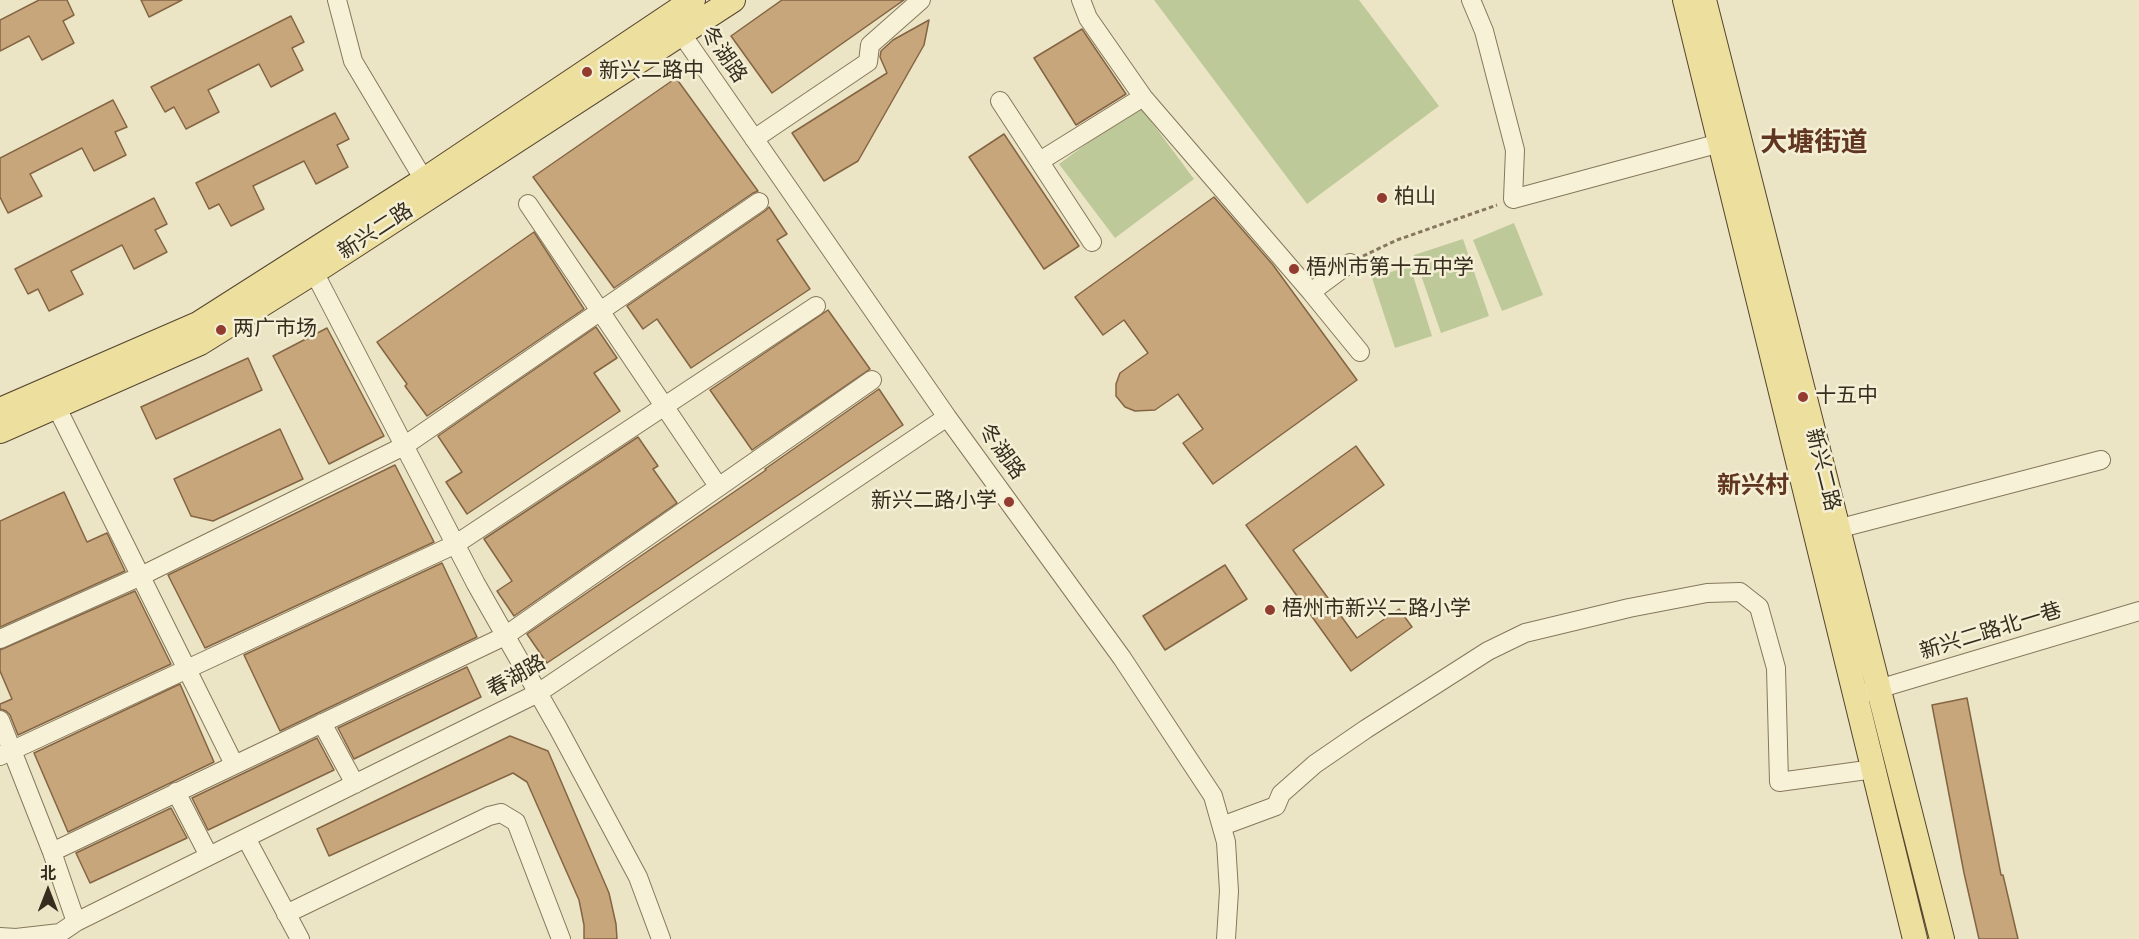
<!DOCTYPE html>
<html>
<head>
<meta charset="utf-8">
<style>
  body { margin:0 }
  #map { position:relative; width:2139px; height:939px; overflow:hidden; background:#ece5c5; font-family:"Source Serif 4","Noto Sans SC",serif }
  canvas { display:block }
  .north { position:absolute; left:18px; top:861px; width:60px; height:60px; -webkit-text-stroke:4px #f4efd4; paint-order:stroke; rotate:0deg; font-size:16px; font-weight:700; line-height:24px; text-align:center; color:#362d1f }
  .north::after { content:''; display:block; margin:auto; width:21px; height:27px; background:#362d1f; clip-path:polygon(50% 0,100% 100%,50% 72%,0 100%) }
</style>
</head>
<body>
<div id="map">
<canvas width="2139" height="939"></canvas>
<div class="north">北</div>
</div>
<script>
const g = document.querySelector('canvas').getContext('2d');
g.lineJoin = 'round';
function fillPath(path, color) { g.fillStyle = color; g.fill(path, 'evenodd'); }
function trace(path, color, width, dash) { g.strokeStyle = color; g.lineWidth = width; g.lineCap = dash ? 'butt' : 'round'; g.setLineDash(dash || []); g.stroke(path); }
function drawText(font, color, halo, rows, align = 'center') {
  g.font = font + ' "Source Serif 4","Noto Sans SC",serif'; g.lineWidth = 5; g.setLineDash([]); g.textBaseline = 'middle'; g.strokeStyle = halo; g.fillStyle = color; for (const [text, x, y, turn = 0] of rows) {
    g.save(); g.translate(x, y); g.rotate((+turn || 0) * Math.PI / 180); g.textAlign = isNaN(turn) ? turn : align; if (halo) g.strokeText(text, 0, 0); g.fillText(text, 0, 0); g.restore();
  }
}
const green = new Path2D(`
  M1154,0h205l80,106 -132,98z
  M1139,105l55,74 -79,59 -56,-74z
  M1514,223l29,72 -41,16 -29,-71z
  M1463,239l26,77 -48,17 -27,-78z
  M1410,266l22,70 -37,12 -23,-70z`);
const building = new Path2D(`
  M39,0h28l7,15 -11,6 11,22 -32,17 -13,-24 -29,15v-31z
  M141,0h41l-33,17z
  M782,0h122l-132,93 -41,-57z
  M291,16l13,26 -12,6 11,22 -32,17 -12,-23 -51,26 11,22 -33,17 -12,-22 -9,5 -14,-25z
  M929,20l-5,25 -66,116 -34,20 -32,-48 95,-60 -7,-16 1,-6 12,-11z
  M1082,29l44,65 -50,31 -42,-67z
  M676,78l82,113 -5,2 -139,95 -81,-111z
  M113,100l14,27 -12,5 11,23 -32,16 -12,-23 -52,26 12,22 -34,17 -8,-16v-39z
  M335,113l14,26 -12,6 11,22 -32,17 -12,-23 -51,25 11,23 -33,17 -12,-22 -10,5 -13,-26z
  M1004,134l75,112 -35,23 -75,-112z
  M1214,197l59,68 84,115 -144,104 -30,-41 20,-14 -25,-35 -23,16 -20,1 -10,-4 -9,-11v-12l4,-11 28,-20 -24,-33 -21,15 -28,-38z
  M154,198l13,26 -12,6 12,22 -33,17 -12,-24 -51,26 12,23 -34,17 -11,-22 -10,5 -13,-25z
  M769,207l18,27 -10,6 33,49 -119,79 -34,-49 -14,10 -16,-23 138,-95z
  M534,232l50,77 -157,107 -22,-30 2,-2 -30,-42z
  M828,310l42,59 -118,81 -42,-60z
  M596,327l21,31 -23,15 26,38 -153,103 -21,-32 16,-10 -24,-36z
  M327,328l57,108 -55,28 -56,-108z
  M248,358l14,32 -106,49 -15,-32z
  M879,389l24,36 -356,238 -20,-29 239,-164 -1,-1z
  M280,429l23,50 -90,42 -22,-5 -17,-37z
  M638,437l20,29 -5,3 24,34 -163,113 -17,-25 15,-10 -28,-42z
  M1356,446l28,39 -91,65 64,88 42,-29 13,18 -61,44 -105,-146z
  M395,465l39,77 -229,106 -37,-73z
  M64,492l23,50 20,-9 18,38 -125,56v-106z
  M442,563l35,74 -197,94 -36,-76z
  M1225,565l22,34 -82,51 -22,-34z
  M135,591l36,73 -153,71 -8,-20 -4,-4 -6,-2v-5l12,-5 -12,-28v-21z
  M467,667l14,30 -127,62 -16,-31z
  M180,684l34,78 -146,70 -34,-79z
  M1967,698l34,177h2l15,64h-39l-15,-66 -32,-168z
  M510,736l38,15 61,142 7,31 1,15h-33v-14l-5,-25 -52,-118 -14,-9 -184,83 -12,-27z
  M317,738l17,32 -126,60 -16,-32z
  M171,808l16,30 -97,45 -14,-30z`);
const path = new Path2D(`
  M1363,256l34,-16 100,-35`);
const minor = new Path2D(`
  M337,0l16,61 71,119
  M1081,0l7,18 55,79 168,195 49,60
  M1471,0l13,31 31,119 -2,49 207,-56
  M674,23l273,394 175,241 91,138 13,46 3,49 -3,48
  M1000,101l92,141
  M754,139l114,-77 2,-17 51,-45
  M1040,161l103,-64
  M528,204l190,282
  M314,272l162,312 82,144 80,149 23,62
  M1311,292l39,-29
  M56,406l178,358
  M1837,529l264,-69
  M0,639l141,-63 263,-130 355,-244
  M1868,692l271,-81
  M0,720l52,132 24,70
  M322,723l33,61
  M0,756l456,-212 360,-238
  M176,792l33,64
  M1222,826l54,-20 5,-12 34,-30 51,-35 122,-78 37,-18 104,-25 78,-15 33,-1 19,15 17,61 3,114 95,-13
  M246,838l54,101
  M52,852l453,-216 367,-256
  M286,914l203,-98 12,-3 15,9 45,117
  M0,937l16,1 44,-5 16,-11 462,-229 409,-276`);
const major = new Path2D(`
  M1685,0l230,939
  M1704,0l238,939
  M0,410l198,-86 226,-144 269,-180
  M0,431l200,-88 114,-71 419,-272`);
const markers = [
  [587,72,6,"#923b2f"],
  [1382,198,6,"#923b2f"],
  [1294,269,6,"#923b2f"],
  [221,330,6,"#923b2f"],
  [1803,397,6,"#923b2f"],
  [1009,502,6,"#923b2f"],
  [1270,610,6,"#923b2f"]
];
const streetNames = [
  ["冬湖路",723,55,55],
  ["新兴二路",376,232,-33],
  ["冬湖路",1001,452,54],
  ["新兴二路",1822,470,76],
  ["新兴二路北一巷",1991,632,-17],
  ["春湖路",517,677,-29]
];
const poiNames = [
  ["新兴二路中",599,72],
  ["柏山",1394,198],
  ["梧州市第十五中学",1306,269],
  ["两广市场",233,330],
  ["十五中",1815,397],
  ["新兴二路小学",997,502,"right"],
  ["梧州市新兴二路小学",1282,610]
];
const quarterNames = [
  ["新兴村",1753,487]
];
const districtNames = [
  ["大塘街道",1814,144]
];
fillPath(green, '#bec999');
fillPath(building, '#c8a67c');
trace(building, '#846543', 1.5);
trace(minor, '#86775c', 20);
trace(major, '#544530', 26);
trace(path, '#86775c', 3, [4.5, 3]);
trace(minor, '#f7f2d7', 18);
trace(major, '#eddf9e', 24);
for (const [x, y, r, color] of markers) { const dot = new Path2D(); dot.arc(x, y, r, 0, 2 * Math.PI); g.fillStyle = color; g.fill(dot); trace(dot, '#f4efd4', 2); }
drawText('21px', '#362d1f', '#f4efd4', streetNames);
drawText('21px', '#362d1f', '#f4efd4', poiNames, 'left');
drawText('bold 24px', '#613620', '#f4efd4', quarterNames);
drawText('bold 27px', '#613620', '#f4efd4', districtNames);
</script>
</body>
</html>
